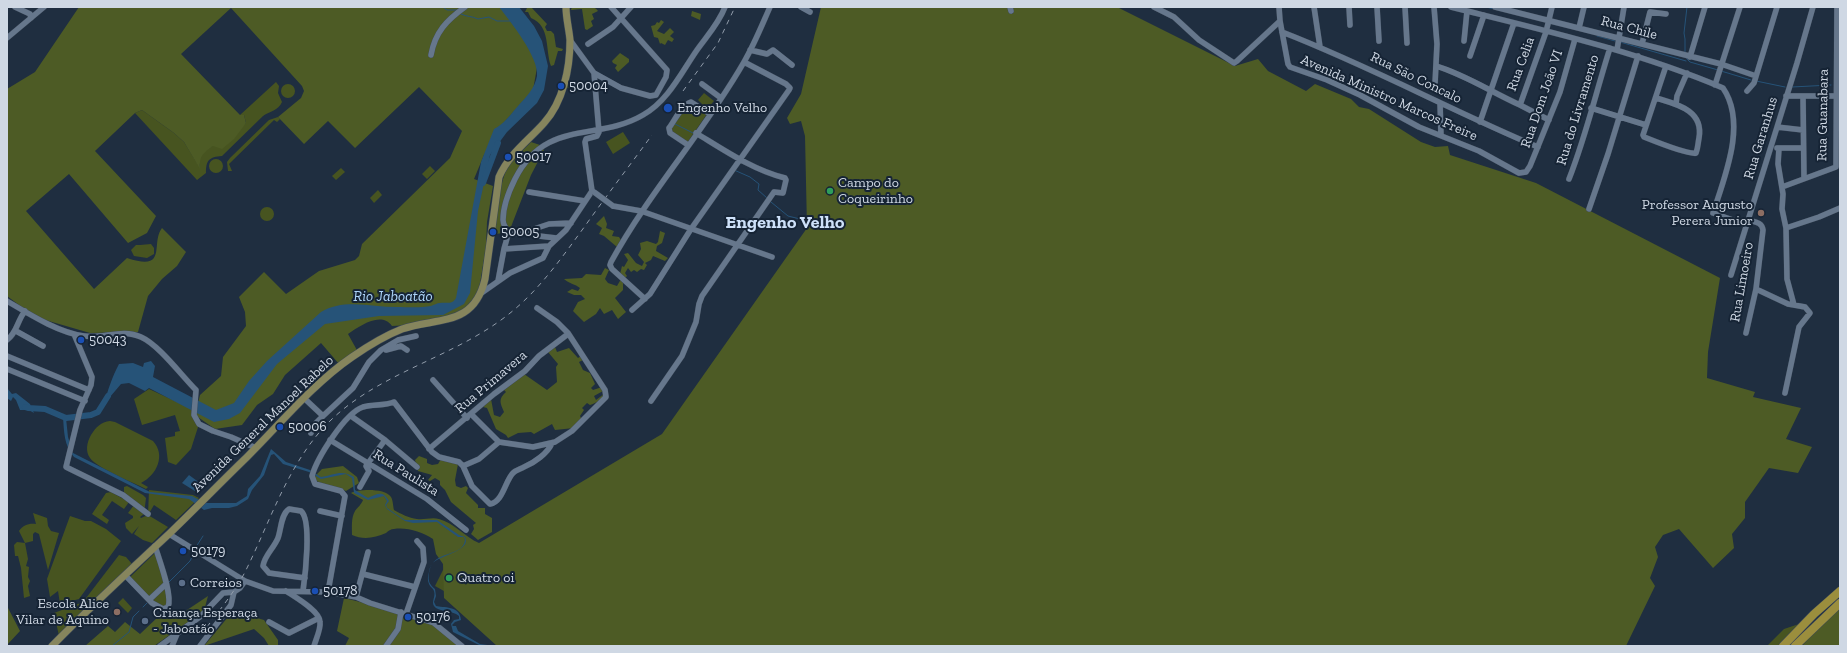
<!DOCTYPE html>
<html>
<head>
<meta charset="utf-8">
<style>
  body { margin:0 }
  #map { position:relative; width:1847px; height:653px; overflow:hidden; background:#1f2e40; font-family:"Zilla Slab",serif }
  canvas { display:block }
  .frame { position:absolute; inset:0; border:8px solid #cfd8e4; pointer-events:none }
</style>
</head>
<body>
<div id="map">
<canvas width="1847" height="653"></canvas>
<div class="frame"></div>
</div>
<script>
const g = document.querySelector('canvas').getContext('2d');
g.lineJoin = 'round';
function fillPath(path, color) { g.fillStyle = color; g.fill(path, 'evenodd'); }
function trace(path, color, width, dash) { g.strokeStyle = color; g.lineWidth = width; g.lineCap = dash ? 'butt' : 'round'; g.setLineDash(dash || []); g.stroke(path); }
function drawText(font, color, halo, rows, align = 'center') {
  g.font = font + ' "Zilla Slab",serif'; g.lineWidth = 4; g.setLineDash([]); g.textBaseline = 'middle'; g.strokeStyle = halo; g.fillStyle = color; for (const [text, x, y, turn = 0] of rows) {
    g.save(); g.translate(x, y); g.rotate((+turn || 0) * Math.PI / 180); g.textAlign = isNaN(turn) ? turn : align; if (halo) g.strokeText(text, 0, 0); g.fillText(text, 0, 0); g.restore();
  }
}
const green = new Path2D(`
  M276,82l3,4 -1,7 4,9c-4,9 -12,9 -19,14l-41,40c-13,1 -16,4 -16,17l-9,7 -62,-67 7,-3 32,23 10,9 16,26 -1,-9 3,-6 44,-30 -2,-8h-4z
  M281 91a7 7 0 1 1 14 0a7 7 0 1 1-14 0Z
  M704,93l10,8 -7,8 -9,-9z
  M689,103l18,11 -20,29 -17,-13z
  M278,117l2,2 -3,3 -3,-2 -45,44 3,7h-4l-1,-9 3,-4 39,-38z
  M623,132l7,11 -17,11 -7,-12z
  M209 166a7 7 0 1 1 14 0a7 7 0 1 1-14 0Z
  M430,166l5,5 -8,8 -5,-5z
  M341,168l4,4 -9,8 -4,-4z
  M378,190l4,5 -8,8 -4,-5z
  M260 214a7 7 0 1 1 14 0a7 7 0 1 1-14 0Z
  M140,245l11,-1 3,4v6l-7,4 -13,-2 -3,-6 5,-5z
  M149,389l39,18 6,5 5,12 -8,25 -15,16 -8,-3 -3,-24 10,-2v-4l5,-1 -5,-16 -33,10 -8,-26z
  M110,421l5,1 38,19c13,14 4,34 -12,42l7,4 -2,2c-12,-6 -49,-21 -56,-31 -5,-7 -3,-16 1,-23 5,-8 10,-13 19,-14z
  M127,486l16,9 3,3 -2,16 -4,3 1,1 7,-3 1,-25 44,5 6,3 -23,22 -22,-15 -6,10 20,12 -16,16 -9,-3 -9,-6 5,-8 -7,8 -6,-6 -1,-5 8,-5v-2l-5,-3 6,-8 -10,-11v-7z
  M111,492l18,10 -5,7 -12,-8 -10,14 7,5 -2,4 -15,-10 14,-21z
  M33,513l14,5 1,8 3,5 8,2 -11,37 -9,-36 -4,-2 -2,2v7l-8,2 3,16 -2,7 3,1 -1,10 2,4 -2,5 2,10 -6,2 -3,-30 -3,-12h-3l-1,-11 3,-3 8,1 -6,-12c4,-6 10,-8 17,-7z
  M70,516l15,5h6l15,8 15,12 -42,58 -19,5 -2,-13 -8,6 -3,-18z
  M156,552l13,52 -1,4 -20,-8 -20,-21z
  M119,555l7,2 6,7 -73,72 -5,-23 29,-11z
  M447,562l4,33 -16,-9z
  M123,598l9,10 -4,5 -10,-10z
  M1799,624l-21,22h-11l17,-17z`);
const forest = new Path2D(`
  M79,7h420l17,12 22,43 -5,28 -33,37 -16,28 -10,24 19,7 -6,36 -1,25 -8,49 -17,17 -50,12 -19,1c-11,-15 -32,0 -44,8l10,18 -19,12 -18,-21 -36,32 -12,19 -16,11 -15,20 -27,4 -20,-14 5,-20 21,-19 2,-19 23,-31 -1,-14 -6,-15 25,-25 22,22 33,-23 36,-11 4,-4 3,-12 88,-86 12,-27 -43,-44 -64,61 -27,-27 -24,23 -26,-27 23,-19 3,-7 -2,-5 -71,-78 -50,46 59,61h4l2,8 -12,16 -12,10 -9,-3c-10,7 -14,10 -13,23l-16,-27 -10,-9 -32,-23 -7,3 -40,38 61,65 -9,17 -19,10 -59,-69 -43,37 68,78 33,-31c42,14 23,-15 35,-30l24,24 -9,14 -15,13 -14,17 -10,36 -48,1 -55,-16 -28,-21v-207l28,-17z
  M531,7l16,17 -2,3 2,4h4l3,3 2,13 7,2 -1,2h-4l-4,14 -3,1c-6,-16 0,-40 -20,-48l-3,-6h-3l2,-4z
  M572,7c8,0 21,-3 26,4l-6,3 2,5 -3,2 2,5 -6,4 -2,-1 -3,-20 -11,1z
  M821,7h296l118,59 23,-7 10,12 38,20 9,-7 36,15 8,8 10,2 52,33 14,5 13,-1 2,9 86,28 184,95 -12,74 -1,26 48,14 -2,5 48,11 -15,31 26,8 -14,26 -29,-5 -24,34v16l-13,16 2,14 -21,20 -34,-39 -16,6 -8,12 3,10 -8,21 5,8 -29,60h-1129l-53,-48 -1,-34 -7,-10 -3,-15c-11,-7 -26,-12 -39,-10 -3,0 -6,2 -8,4 -11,5 -23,7 -34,2 0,-8 -1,-17 3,-24 3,-4 6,-6 8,-11l-12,-7c8,-4 34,-5 40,4 2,3 2,9 3,13 7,4 15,8 23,9 7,1 15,-2 22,0 15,4 26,18 40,24l183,-109 145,-206 -2,-92 -4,-15 -11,3 -3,-6 14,-24z
  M692,11l9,3 -1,6 -9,-4z
  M661,20l3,2 -7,9 7,3 6,-6 4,4 -4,4 4,3 -2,3 -4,-2 -3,5 -4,-2 -1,1 -2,-6 -4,-1 -3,-11 4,-1 2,-3 2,1z
  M620,53l9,6v3l-11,10 -3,-4 2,-3 -4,-2 -1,-2z
  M572,82l2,3 3,1v6l-7,1 1,-4 -5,-2 1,-4z
  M531,142l9,3 4,5 -13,25 -22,57 -13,2c-3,-11 5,-57 12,-67 6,-9 15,-17 23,-25z
  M604,216l3,8 -1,4 8,3 -2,5 7,1 2,3 -4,7 -13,-11 -5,-2 3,-6 -6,-4z
  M660,231l5,2 -3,10 -5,3 -1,5 12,7 -3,3 -12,-5 -2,4 -6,3 2,2 -3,5 -3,-1 -4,3 -3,-2 -3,2 -3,-4 -3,5 2,3 -2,2 -5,-4 2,-8 2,1 4,-7 -4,-6 4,-1 8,10 6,3 2,-4 -6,-7 3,-6 -1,-6 7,-2 9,3 2,-2z
  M605,268l4,2 -4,9 3,4 9,3 4,-7 2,4v7l-8,8 11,14 -8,7 -6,-9 -8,4 -4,-6 -4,6 -12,8 -11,-11 5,-9 7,-3 -4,-4h-7l-7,-3 5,-3 6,2 2,-3c-5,-4 -10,-4 -16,-9l18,-1 4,-4 15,1z
  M555,347l2,5 12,-4 9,10 3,-2 4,3 -6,3 4,8 7,3 5,11 -4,4 2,2 9,-3 1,4 -9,5 2,4 8,-6c-2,6 -8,9 -14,11l-3,-2 -5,5 2,2 -4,6 2,4 -8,8 -19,2 -3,-6 -18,10 -3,-2 -13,1 -10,5 -2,-3 -10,-6 -9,-21 -4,-1 8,-8 3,16 6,2 4,-5c-4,-9 -6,-13 2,-20l-2,-2 20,-16 23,16 10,-8 -1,-15 2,-3 -10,-12z
  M419,456l8,3v4l5,2 6,-1 3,-5 17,5 -3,16 1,6 5,2 5,-2 2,2 -2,5 12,12v3h7v6l7,4v14l-14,8 -7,-6 3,-5 -1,-4 3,-2 -25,-21 -6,-12 -5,-5v-4l-5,-3 -5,3 -2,-1 4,-5 -14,-4 -3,-11z
  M343,466l14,11 2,6 -13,8c-10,-5 -22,-5 -31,-11v-4l7,-7z
  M208,596l-4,15 -50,35h-69l23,-20 7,6 10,-10 15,12 19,-18h19z
  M344,598l57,14 38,13 22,21h-116l4,-8 -12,-7z
  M7,606l13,25 -13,14z
  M1840,609v37h-38l22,-25z
  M233,611l31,9 14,20v6h-9l-5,-8 -10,-9 -50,17z`);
const water = new Path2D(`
  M499,7h20l15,19 8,15 6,25 -4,24 -7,13 -30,29 -17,23 -12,56 -8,82 -6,11 -21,11 -64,1 -54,8 -48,40 -37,49 -11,6 -15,3 -65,-34 -4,3 -16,-8 -8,1 -17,20c4,-14 8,-27 15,-40l14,-1 10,4 1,-4 7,-2 4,5 -2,11 63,33 18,-7 15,-22 18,-20 54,-49c22,-14 51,-5 76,-5 10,0 24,1 34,-1 3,-1 6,-3 9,-3 7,-1 12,2 16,-5l25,-136 13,-33c10,-5 16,-14 24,-23 8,-9 17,-18 19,-30 2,-19 -27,-55 -38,-69z
  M7,388l5,6 4,-1 14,11 4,9 -5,-3h-9l-4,-10 -3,-3 -2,4 -4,-3z
  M63,417l3,1 2,19 5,16 77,39 42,4 13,7h31l11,-7 1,-7 12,-13 11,-27 15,13 24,8 11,7c13,-2 21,-8 33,0l1,13 13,8c10,-4 14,-8 21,3l-3,4 1,3 18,12h32l22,15 6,2c7,14 -26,18 -33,27 -2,2 -2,6 -3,9 -1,8 0,11 6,16l1,7 -2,6 2,4c7,2 24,-1 25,14l-6,2 -3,3 1,1h3l2,5 22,13 15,2 -16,-1 -26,-13 -2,-8 3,-4 5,-1v-3c-7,-6 -21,-4 -25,-10 -3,-5 2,-9 0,-15 -1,-3 -4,-4 -5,-7 -2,-4 -1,-8 0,-12 4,-23 34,-14 36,-32l-1,-3h-6l-21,-15 -24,1 -8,-2 -18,-12 -2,-4 2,-4 -3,-5 -16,4 -14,-7 -2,-15 -6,-4 -25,5 -12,-7 -26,-8 -9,-10 -3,1 -7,20 -12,15 -4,9 -11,7 -8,2h-17l-8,2 -15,-11 -44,-6 -71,-36c-10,-11 -10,-26 -11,-40z
  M189,475l15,11 -6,7 -16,-10z`);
const stream = new Path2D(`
  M443,7l4,3h10
  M1486,7l8,2
  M461,14c6,3 11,2 17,5l11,-2 8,4h14
  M1597,36l18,5
  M1620,42l66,19
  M1685,52v-13l-1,-6 3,-26
  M1686,58l4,4 28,8
  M1721,71l30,9
  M1756,81l29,6
  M1792,87l39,-2
  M675,124l18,9
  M734,170l16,7 9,7 -1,6 9,8
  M771,202l17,14 16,4
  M196,547l7,-11
  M169,582l21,-21 4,-8
  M143,607l4,-4
  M112,646l17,-14 4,-15 6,-6`);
const river = new Path2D(`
  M483,183l15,-40
  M25,407l3,1 17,1 21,9 25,-3 7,-3 10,-16`);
const minor = new Path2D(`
  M15,7l15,7 1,4
  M801,7l9,5
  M1010,7l1,4
  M1154,7l20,10 25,23 35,23 3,-2 43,-40
  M1279,7l1,14 8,43 2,3 37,13 33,15 59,32 60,24 40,22 7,-1 4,-6 30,-74 15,-53
  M1314,7l6,40
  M1349,7l1,18
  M1377,7l2,34
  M1405,7l2,36
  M1434,7l3,37 -2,40
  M1451,7c92,23 185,44 272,81 24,35 2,88 -10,125l34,12
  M1495,7l226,57 35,12
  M1579,28l5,-21
  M1282,32c88,34 170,79 256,115
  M7,38l37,-31
  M570,40l24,33 27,15 29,8 6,-1 10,-18 1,-7 -56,-63
  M1464,41l3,-30
  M588,44l25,-17 18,-20
  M1642,44l8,-32 16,2
  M750,50l17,4 6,-4 19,15
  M1617,50l7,-43
  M431,55c4,-23 16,-35 34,-48
  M1470,56l14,-41
  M1690,57l15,-50
  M1436,66c30,9 55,26 84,39l26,-73 6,-25
  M702,84l19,14
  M1715,85l25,-78
  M1747,91l7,-8 23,-76
  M1786,96h54
  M1803,97l1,81
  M1656,98c20,6 48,12 43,40 -1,5 -1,10 -3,15 -8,2 -42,-12 -52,-16l-1,-2 23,-69
  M1440,103l1,32
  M1676,104l1,-8 10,-23
  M1520,105l29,15
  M1591,108l55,17
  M1480,122l34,-99
  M1777,127l26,3
  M688,145l-18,-12 -1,-5c6,-8 12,-22 22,-26l19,12
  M1777,148h26
  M1779,148l-1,16 5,30 -1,15 4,19 1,51 7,26 11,2 5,6 -11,14 -14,66
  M1569,179c17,-43 27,-87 41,-131
  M1782,187l54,-20 1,-160
  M592,191l-7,-49 1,-3 11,-3 2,-4 -5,-59
  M529,192l56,9
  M613,206l28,5 131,46
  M1589,209l19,-55 30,-98
  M1786,228l33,-11 21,-9
  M507,235l18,-3 24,-8 22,-1
  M539,236l17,2
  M504,249c1,-5 5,-13 3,-18 -1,-4 -4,-6 -4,-11 0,-13 6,-29 12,-41 31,-61 82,-37 128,-64 25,-14 38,-42 54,-65 10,-14 22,-27 28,-43
  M1731,275l66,-212 16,-56
  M498,281l6,-32 45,-3
  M1756,289l32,15 6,1
  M480,294l30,-21 33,-15 6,-12 17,-16 26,-39
  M645,299l-33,-30 -2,-4 1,-3c39,-71 93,-130 133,-200 10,-17 18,-37 26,-55
  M7,301c22,13 52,32 77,35 20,3 38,-8 57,1 18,8 40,38 55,53l-2,25 5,9 14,7 18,6 25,11
  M632,310l18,-16 41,-65 98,-139 1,-2 -4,-4 -42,-22
  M16,331l27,15
  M1746,333l10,-44 7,-59c-1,-8 -8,-8 -15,-10
  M74,334l18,43 -1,8 -11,25 -14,57 57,28 25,19
  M7,340c10,-7 10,-19 18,-29
  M386,350l15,-4 6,4
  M7,356l82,34
  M7,369l78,32
  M433,380l34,38
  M305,399l18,17 -10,10 -2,7
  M651,401l31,-45 14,-34 3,-18 3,-8 72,-104 9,1 3,-13 -1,-2c-32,-8 -61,-28 -89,-45
  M471,414l28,28 34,5 22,-5 17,-11 34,-34 -1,-7 -37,-57 -11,-11 -20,-14
  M323,416l30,-28 16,-26 12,-12 17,-10 18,-4
  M351,416l34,24 32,27
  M330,440l97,59 39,31
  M429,449l65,-55 31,-23 14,-15 29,-22
  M463,466l16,-7 20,-17
  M360,487l9,-16 -3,-5 19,-26
  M320,511l22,5
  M169,534l76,47 28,10 55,1 28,5 14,6 64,20 28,23
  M363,574l52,13
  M125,575l27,28 11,6 5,-2c5,-11 -9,-48 -13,-61
  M286,591c9,6 34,20 34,31 1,7 -4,17 -6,24
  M303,591c2,-14 9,-71 -2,-80l-12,-2c-8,5 -8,21 -11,29 -4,10 -14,18 -15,28l6,7 36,5
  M328,592l17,-96 -4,-5 -26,-7 -3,-8c5,-18 33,-63 51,-69 10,-3 21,-1 31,-5l38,50 7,5 20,5 4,4 9,20 18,18c13,-2 15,-23 23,-31 3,-3 8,-4 11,-6 10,-4 24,-14 28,-24
  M356,597l12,-45
  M149,600l17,-16
  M406,614l18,-52 -1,-14 -6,-7
  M269,622l20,11 30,-15
  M160,646l41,-30 22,-23 11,-1
  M172,646l5,-12
  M200,646l31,-41 3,-13 6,-4 5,-7
  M386,646l12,-17 3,-17`);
const major = new Path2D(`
  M52,646c38,-39 78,-76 118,-113 26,-25 51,-51 77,-76 33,-33 67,-74 105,-100 16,-11 32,-21 50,-28 36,-12 72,-2 83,-50l14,-102c10,-23 29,-36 45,-54 19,-21 26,-54 26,-83 -1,-11 -4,-22 -4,-33`);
const highway = new Path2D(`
  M1783,646l31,-32 26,-23
  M1795,646l45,-43`);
const rail = new Path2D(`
  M683,91l35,-48 17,-36
  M207,627c14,-19 30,-38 40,-59 24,-49 41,-103 79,-143 48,-50 120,-65 175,-105 35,-25 59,-60 84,-94 22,-31 45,-61 67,-91`);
const minorBridge = new Path2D(`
  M594,192l19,14`);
const markers = [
  [561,86,4,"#1a4fb4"],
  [668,108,5,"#1a4fb4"],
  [508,157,4,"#1a4fb4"],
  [830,191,4,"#2e9e5b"],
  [1761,213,4,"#8d6e63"],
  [493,232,4,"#1a4fb4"],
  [81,340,4,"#1a4fb4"],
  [280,427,4,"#1a4fb4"],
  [183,551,4,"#1a4fb4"],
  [449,578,4,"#2e9e5b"],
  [182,583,4,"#5c6f8a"],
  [315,591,4,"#1a4fb4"],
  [117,612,4,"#8d6e63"],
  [408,617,4,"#1a4fb4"],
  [145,621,4,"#5c6f8a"]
];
const streetNames = [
  ["Rua Chile",1629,28,15],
  ["Rua Celia",1521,64,-70],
  ["Rua São Concalo",1416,78,26],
  ["Avenida Ministro Marcos Freire",1389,98,24],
  ["Rua Dom João VI",1542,99,-71],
  ["Rua do Livramento",1578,110,-73],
  ["Rua Guanabara",1823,115,-89],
  ["Rua Garanhus",1761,138,-73],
  ["Rua Limoeiro",1742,282,-80],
  ["Rua Primavera",491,382,-40],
  ["Avenida General Manoel Rabelo",263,424,-44],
  ["Rua Paulista",406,473,32]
];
const poiNames = [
  ["50004",569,86],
  ["Engenho Velho",677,108],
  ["50017",516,157],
  ["Campo do",838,183],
  ["Coqueirinho",838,199],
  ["Professor Augusto",1753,205,"right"],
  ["Perera Junior",1753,221,"right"],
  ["50005",501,232],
  ["50043",89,340],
  ["50006",288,427],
  ["50179",191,551],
  ["Quatro oi",457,578],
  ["Correios",190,583],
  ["50178",323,591],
  ["Escola Alice",109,604,"right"],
  ["Vilar de Aquino",109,620,"right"],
  ["Criança Esperaça",153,613],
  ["- Jaboatão",153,629],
  ["50176",416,617]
];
const waterNames = [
  ["Rio Jaboatão",393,297]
];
const districtNames = [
  ["Engenho Velho",785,223]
];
fillPath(green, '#475420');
fillPath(forest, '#4d5b25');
fillPath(water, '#265378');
trace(stream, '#265378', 1);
trace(river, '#265378', 6);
trace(minor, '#3c4857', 6);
trace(major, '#3c4857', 8);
trace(highway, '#3c4857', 9);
trace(minor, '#66778c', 5.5);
trace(major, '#86855d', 7);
trace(highway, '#9b8e3d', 8);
trace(rail, '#929dab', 1, [5, 5]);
trace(minorBridge, '#3c4857', 6, []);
trace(minorBridge, '#66778c', 5.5);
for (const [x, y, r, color] of markers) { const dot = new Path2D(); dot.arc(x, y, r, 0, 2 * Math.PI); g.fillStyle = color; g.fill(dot); trace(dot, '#162435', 1.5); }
drawText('14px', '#cfd8e4', '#162435', streetNames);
drawText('14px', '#cfd8e4', '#162435', poiNames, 'left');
drawText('italic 15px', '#aed5f9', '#162435', waterNames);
drawText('bold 18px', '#cee1f9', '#162435', districtNames);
</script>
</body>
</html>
